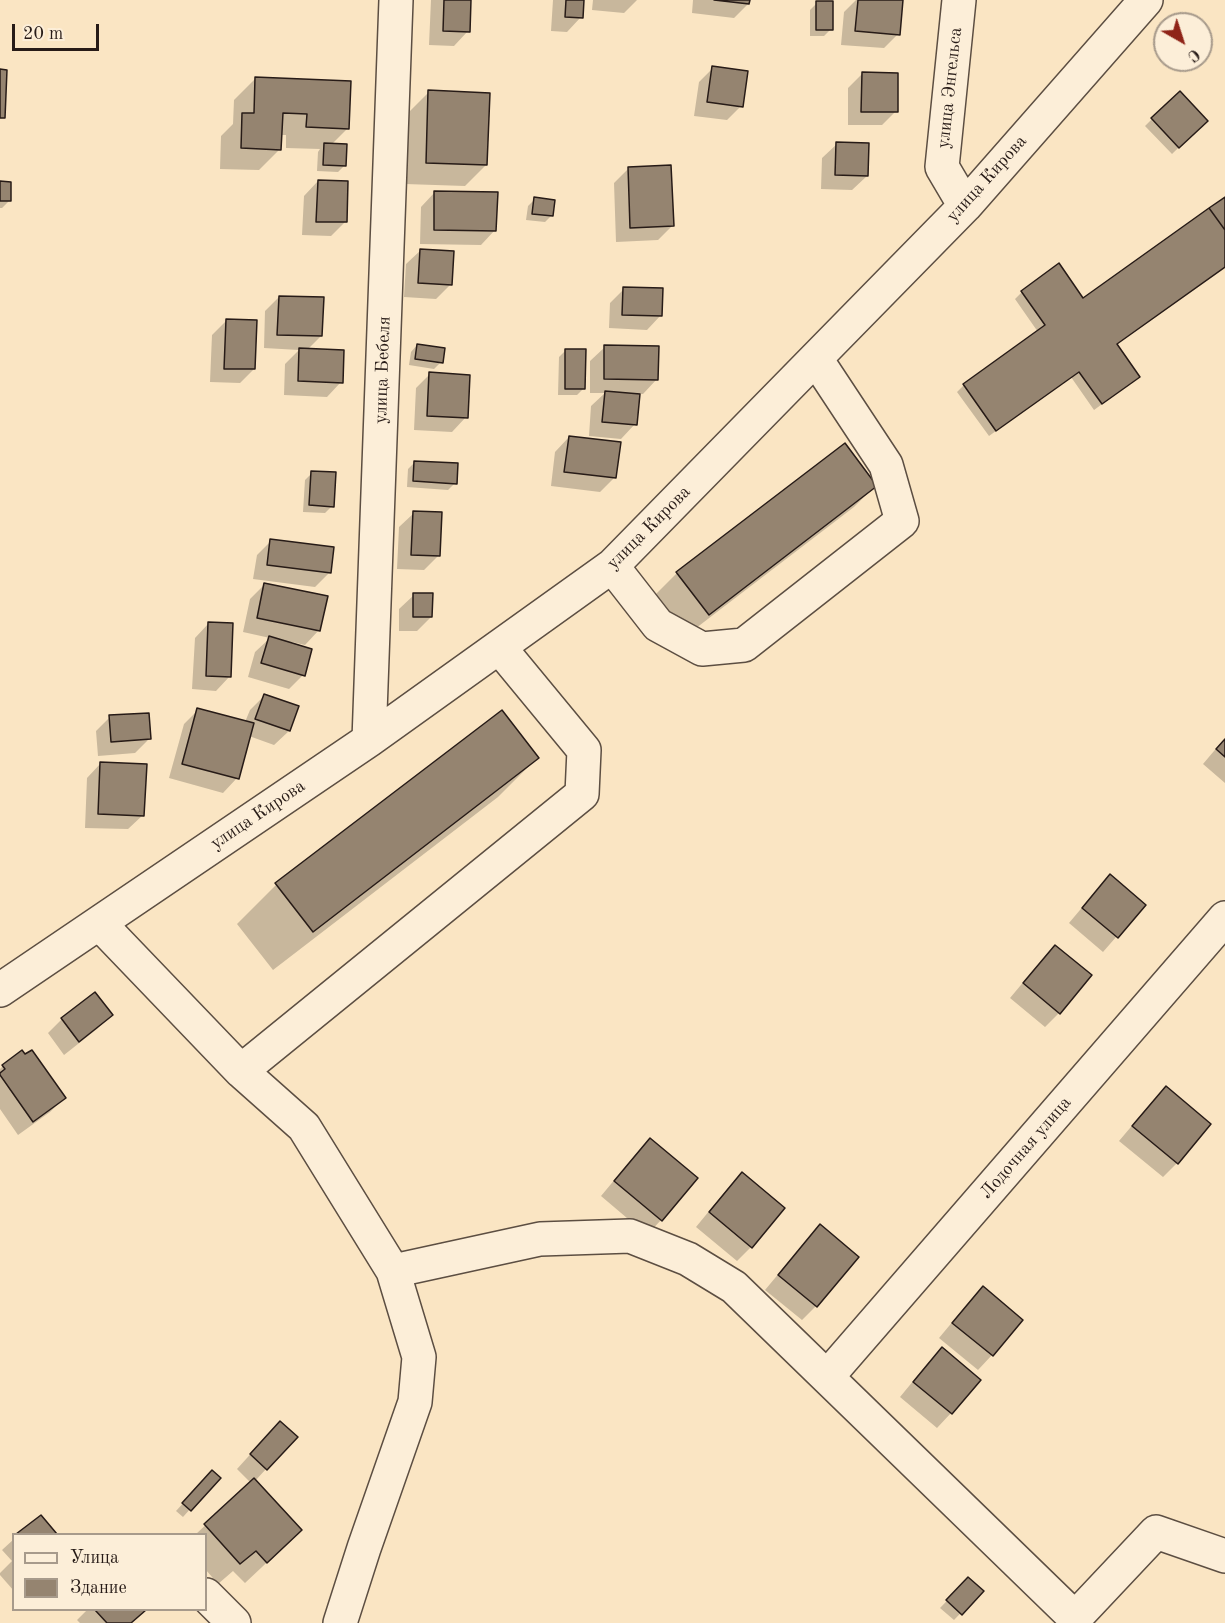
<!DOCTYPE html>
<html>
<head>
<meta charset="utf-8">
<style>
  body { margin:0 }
  #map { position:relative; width:1225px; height:1623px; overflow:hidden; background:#fae5c3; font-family:"Old Standard TT",serif }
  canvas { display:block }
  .legend { position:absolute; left:12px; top:1533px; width:195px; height:78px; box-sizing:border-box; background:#fceed8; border:2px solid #a79a8b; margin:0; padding:8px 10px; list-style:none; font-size:18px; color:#271b17 }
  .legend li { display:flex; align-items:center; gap:12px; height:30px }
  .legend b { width:30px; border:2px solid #a79a8b }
  .north { position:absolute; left:1153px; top:12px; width:60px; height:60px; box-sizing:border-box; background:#fceed8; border:2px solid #a79a8b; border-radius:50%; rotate:141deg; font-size:16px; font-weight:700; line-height:24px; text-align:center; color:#271b17 }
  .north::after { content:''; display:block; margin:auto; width:21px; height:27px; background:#8f2418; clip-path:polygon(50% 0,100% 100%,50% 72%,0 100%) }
  .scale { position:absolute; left:12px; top:24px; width:87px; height:27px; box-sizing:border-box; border:3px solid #271b17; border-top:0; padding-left:8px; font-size:18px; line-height:21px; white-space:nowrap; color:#271b17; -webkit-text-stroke:4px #fceed8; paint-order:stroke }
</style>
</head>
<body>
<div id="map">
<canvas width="1225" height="1623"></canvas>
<ul class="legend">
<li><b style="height:8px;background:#fceed8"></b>Улица</li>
<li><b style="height:16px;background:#958470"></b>Здание</li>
</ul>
<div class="north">С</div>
<div class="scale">20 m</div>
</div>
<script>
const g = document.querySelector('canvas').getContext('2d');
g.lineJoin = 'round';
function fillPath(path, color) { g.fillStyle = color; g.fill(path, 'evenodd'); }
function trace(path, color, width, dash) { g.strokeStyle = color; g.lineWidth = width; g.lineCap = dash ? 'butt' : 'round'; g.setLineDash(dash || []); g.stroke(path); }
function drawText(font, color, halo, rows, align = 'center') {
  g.font = font + ' "Old Standard TT",serif'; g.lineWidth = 5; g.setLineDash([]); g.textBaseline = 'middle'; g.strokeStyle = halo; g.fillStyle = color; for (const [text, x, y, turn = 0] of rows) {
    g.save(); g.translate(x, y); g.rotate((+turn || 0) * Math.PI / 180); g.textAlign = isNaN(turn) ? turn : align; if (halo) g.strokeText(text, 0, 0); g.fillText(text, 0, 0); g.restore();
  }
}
const shadow = new Path2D(`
  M431,0h39l-2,31 -14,15 -25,-1z
  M553,0h29l-1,17 -14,15 -16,-1z
  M593,0h44l-13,13 -32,-3z
  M693,0h55v4l-14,14 -42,-5z
  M856,0h34l8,34 -14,14 -43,-3 3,-33z
  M817,3l14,26 -7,7h-14v-26z
  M713,68l28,38 -14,14 -33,-4 5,-34z
  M862,74l34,37 -14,14h-34v-37z
  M256,78l92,50 -17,17 14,20 -7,7 -21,-1 1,-19 2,-3 -34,-1v-13h-5l-1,14 -21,21 -39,-1 1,-33 12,-12 1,-24z
  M429,92l57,73 -21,21 -60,-2 3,-71z
  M1152,119l54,2 -34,33 -27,-28z
  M837,144l30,32 -15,14 -31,-1 1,-31z
  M628,169l44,57 -14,14 -42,2 -2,-59z
  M318,181l27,41 -14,14 -29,-1 2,-39z
  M0,183l9,18 -7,7h-2z
  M435,192l60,38 -14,15 -61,-1 1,-37z
  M535,199l17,16 -7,7 -19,-2 2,-14z
  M1225,199v69l-109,77 22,32 -7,6 -37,27 -23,-33 -82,59 -32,-44 7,-7 74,-53 -23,-33 7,-7 61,8z
  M421,250l29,35 -14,14 -32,-2 2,-33z
  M624,289l37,26 -14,15 -38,-2 1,-25z
  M279,297l42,39 -14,14 34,32 -14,15 -43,-2 1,-31 14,-14 -35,-2 1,-37z
  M226,321l28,48 -14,14 -30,-1 2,-47z
  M417,345l24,17 -7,7 -25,-4 2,-13z
  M605,347l52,32 -14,15h-5l-3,30 -14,15 -32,-3 2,-30 14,-13h-15v-32z
  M566,350l18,38 -7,7h-19l1,-38z
  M430,374l36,43 -14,15 -38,-2 2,-42z
  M569,437l46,40 -15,15 -49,-6 4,-34z
  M844,445l31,41 -21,21 -167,128 -32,-40 22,-22z
  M415,462l40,21 -7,7 -41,-3 1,-18z
  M312,473l20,33 -7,7 -22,-1 2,-32z
  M414,513l24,43 -14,14 -27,-1 2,-42z
  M271,541l58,32 -14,14 -62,-8 4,-24z
  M264,585l55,45 -14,15 -13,-3 -1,2 12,31 -14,14 -41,-12 7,-25 15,-14 -27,-6 7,-33z
  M414,595l17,22 -14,14h-18v-22z
  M209,623l21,53 -14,15 -24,-2 3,-51z
  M264,696l33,11 -8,24 -15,14 -25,-9 -12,42 -14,15 -54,-15 15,-54 14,-14 47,12 5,-12z
  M502,712l35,46 -39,39 -225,173 -36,-46 39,-39z
  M110,717l39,22 -14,14 -37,3 -2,-25z
  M1225,738v45l-22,-19z
  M101,763l42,52 -15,14 -43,-1 2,-50z
  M1110,876l34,29 -41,47 -34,-29 27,-32z
  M1055,947l4,66 -14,14 -35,-29 31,-37z
  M95,994l16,21 -14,14 -33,26 -16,-22 14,-14z
  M25,1056l39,42 -14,14 -32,23 -18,-26v-40l3,-3z
  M1166,1088l43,36 -32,39 -14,14 -44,-36 33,-39z
  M650,1140l46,39 -35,41 -14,15 -46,-39 35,-42z
  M742,1174l9,73 -14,14 -41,-34 32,-39z
  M820,1226l37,31 -41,49 -14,14 -37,-30 41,-49z
  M983,1288l38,32 -29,35 -14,15 -39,-32 30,-36z
  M942,1349l9,64 -14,15 -37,-31 28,-34z
  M266,1437v32l-11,12 24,70 -34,32 -12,-12 -15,13 -12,-14v-36h-10l55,-51 -14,-14z
  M218,1478l-35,39 -7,-6 29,-32z
  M40,1517l15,17h-37z
  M14,1539v52l-14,-16v-2l12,-12 -10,-11z
  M968,1579l14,12 -28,29 -14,-12z
  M87,1610h57l-14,13h-50l-3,-3z`);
const building = new Path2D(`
  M444,0h27l-1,32 -27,-1z
  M566,0h18l-1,18 -18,-1z
  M714,0h36l-1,4z
  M858,0h45l-3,35 -45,-4z
  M816,1h17v29h-17z
  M712,66l36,5 -5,36 -36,-5z
  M0,69l7,1 -2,48h-5z
  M862,72l36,1v39h-37z
  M255,77l96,4 -2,48 -43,-2 1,-13 -24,-1 -2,37 -40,-2 1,-35h12z
  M428,90l62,3 -3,72 -61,-2z
  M1180,91l28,30 -29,27 -28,-30z
  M836,142l33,1 -1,33 -33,-1z
  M324,143l23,1 -1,22 -23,-1z
  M671,165l3,61 -44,2 -2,-61z
  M318,180l30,1 -1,41h-31z
  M0,181l11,1v19h-11z
  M434,191l64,1 -2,39 -62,-1z
  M534,197l21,3 -2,16 -21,-2z
  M1225,197v33l-16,-22z
  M1209,208l16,22v37l-108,77 23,33 -38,27 -23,-32 -83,59 -33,-47 82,-59 -24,-34 38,-28 24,35z
  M420,249l34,2 -2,34 -34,-2z
  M623,287l40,1 -1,28 -40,-1z
  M279,296l45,1 -2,39 -45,-1z
  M226,319l31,1 -2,49h-31z
  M417,344l28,4 -2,15 -28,-4z
  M604,345l55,1 -1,34 -54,-1z
  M299,348l45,2 -1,33 -45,-2z
  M565,349h21l-1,40h-20z
  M429,372l41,3 -2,43 -41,-2z
  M605,391l35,3 -3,31 -35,-3z
  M569,436l52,6 -5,36 -52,-6z
  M845,443l32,43 -168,129 -33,-43z
  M414,461l44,2 -1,21 -44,-3z
  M311,471l25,1 -2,35 -25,-2z
  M413,511l29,1 -2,44 -29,-1z
  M270,539l64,8 -3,26 -64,-8z
  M264,583l64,13 -8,35 -63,-13z
  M413,593h20l-1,24h-19z
  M208,622l25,1 -2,54 -25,-1z
  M269,636l43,13 -7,27 -44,-13z
  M264,694l35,12 -9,25 -35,-12z
  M197,708l57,15 -15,56 -57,-15z
  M502,710l37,48 -226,174 -38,-49z
  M149,713l2,26 -40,3 -2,-27z
  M1225,739v18l-9,-8z
  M100,762l47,2 -3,52 -46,-2z
  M1110,874l36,31 -28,33 -36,-30z
  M1055,945l37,30 -32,39 -37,-31z
  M95,992l18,23 -34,27 -18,-24z
  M22,1050l3,4 7,-4 34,48 -33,24 -33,-47v-2l5,-4 -3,-4z
  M1166,1086l45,38 -33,40 -46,-38z
  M650,1138l48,40 -36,43 -48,-40z
  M742,1172l43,36 -33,40 -43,-36z
  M820,1224l39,33 -42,50 -39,-32z
  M983,1286l40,34 -30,36 -41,-33z
  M942,1347l39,33 -29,34 -39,-32z
  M280,1421l18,16 -31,33 -17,-16z
  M212,1470l9,8 -30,33 -9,-8z
  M254,1478l48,52 -35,33 -11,-12 -16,13 -36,-40z
  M41,1515l16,19h-41z
  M968,1577l16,14 -22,24 -16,-15z
  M95,1610h51l-15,13h-24z`);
const minor = new Path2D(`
  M959,0l-17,167 23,39
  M612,566l46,59 44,24 42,-4 158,-124 -16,-56 -70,-106
  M369,740l27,-740
  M99,923l142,148 63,56 89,144 147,-32 90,-3 58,23 46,28 341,331 81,-86 69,24
  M0,990l369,-250 243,-174 353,-360 181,-206
  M241,1071l341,-277 2,-44 -85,-103
  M827,1377l398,-459
  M206,1595l28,28
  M340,1623l24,-75 51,-146 4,-45 -26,-86`);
const streetNames = [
  ["улица Энгельса",950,88,-84],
  ["улица Кирова",987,179,-48],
  ["улица Бебеля",383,370,-88],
  ["улица Кирова",649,528,-45],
  ["улица Кирова",258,815,-34],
  ["Лодочная улица",1026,1148,-49]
];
fillPath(shadow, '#0003');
fillPath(building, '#958470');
trace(building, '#271b17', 1.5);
trace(minor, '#5c4e42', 36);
trace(minor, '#fceed8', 33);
drawText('18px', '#271b17', '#fceed8', streetNames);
</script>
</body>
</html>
